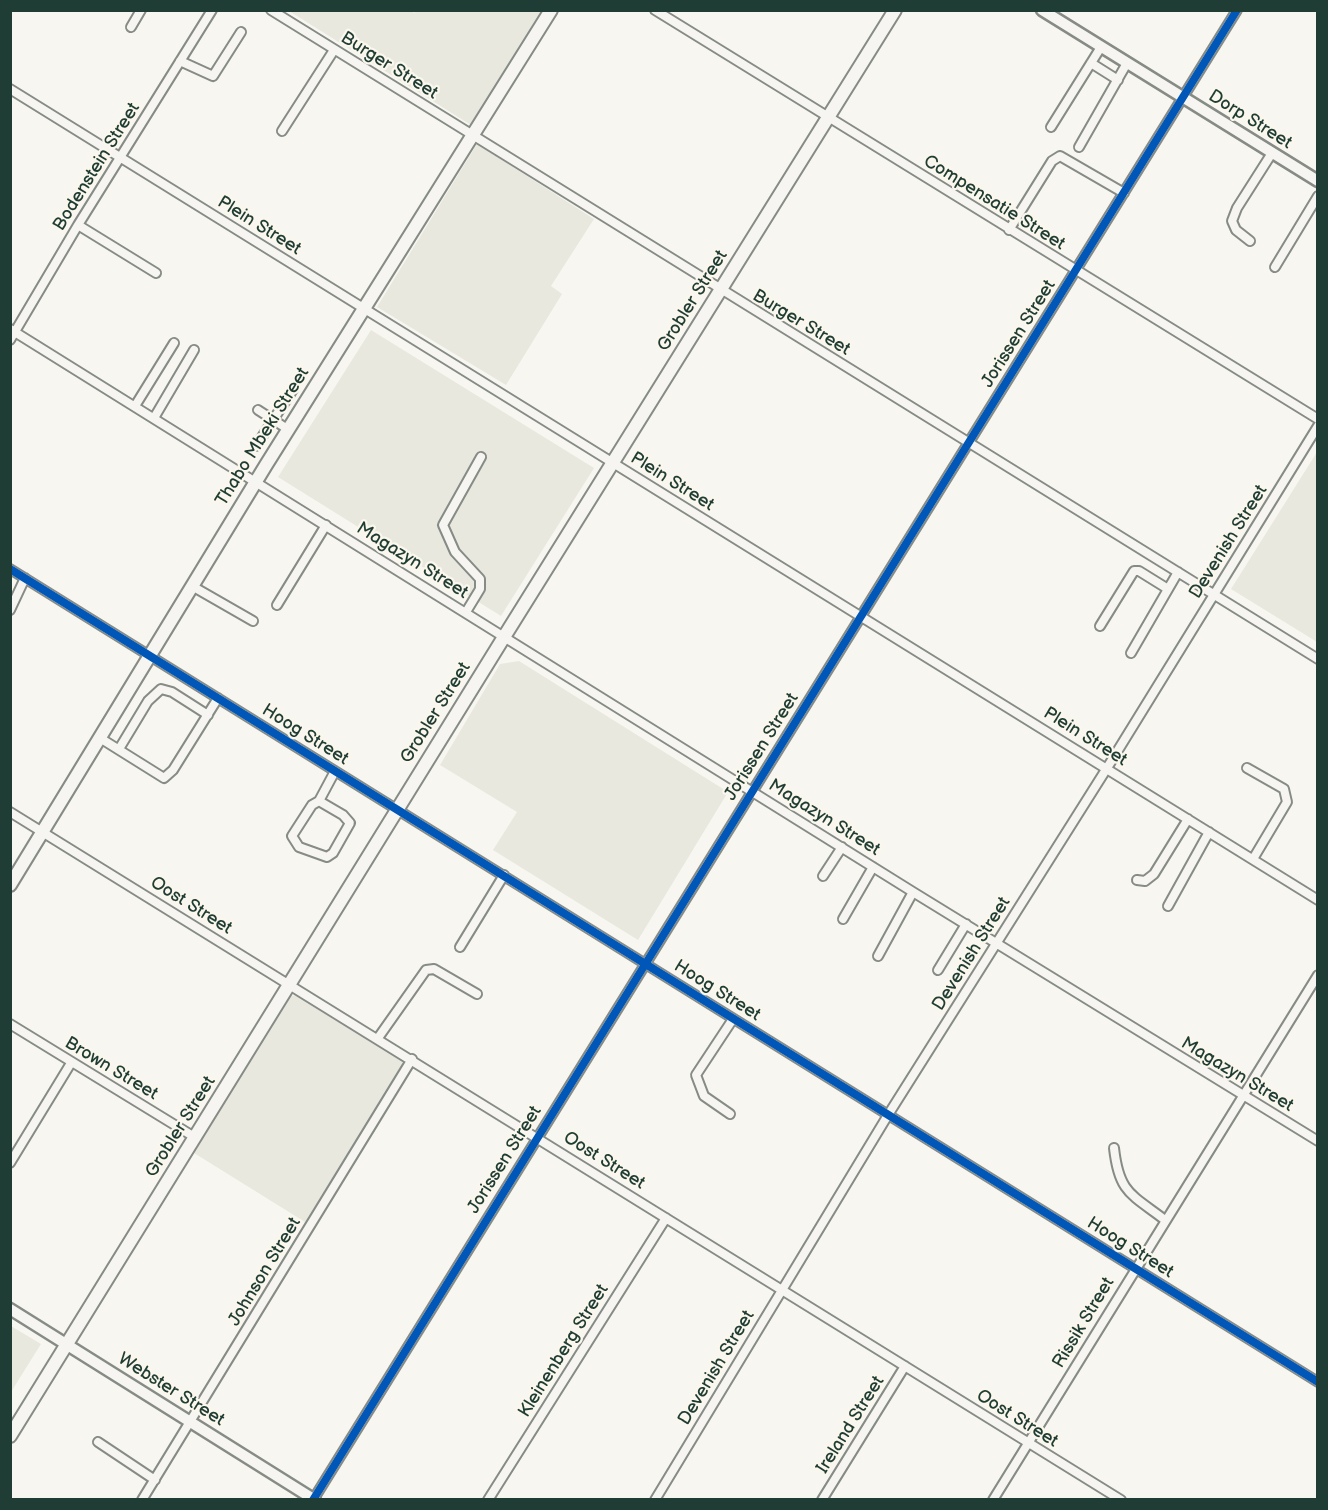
<!DOCTYPE html>
<html>
<head>
<meta charset="utf-8">
<style>
  body { margin:0 }
  #map { position:relative; width:1328px; height:1510px; overflow:hidden; background:#f8f6f0; font-family:"Balsamiq Sans",sans-serif }
  canvas { display:block }
  .frame { position:absolute; inset:0; border:12px solid #1f3d34; pointer-events:none }
</style>
</head>
<body>
<div id="map">
<canvas width="1328" height="1510"></canvas>
<div class="frame"></div>
</div>
<script>
const g = document.querySelector('canvas').getContext('2d');
g.lineJoin = 'round';
function fillPath(path, color) { g.fillStyle = color; g.fill(path, 'evenodd'); }
function trace(path, color, width, dash) { g.strokeStyle = color; g.lineWidth = width; g.lineCap = dash ? 'butt' : 'round'; g.setLineDash(dash || []); g.stroke(path); }
function drawText(font, color, halo, rows, align = 'center') {
  g.font = font + ' "Balsamiq Sans",sans-serif'; g.lineWidth = 4.5; g.setLineDash([]); g.textBaseline = 'middle'; g.strokeStyle = halo; g.fillStyle = color; for (const [text, x, y, turn = 0] of rows) {
    g.save(); g.translate(x, y); g.rotate((+turn || 0) * Math.PI / 180); g.textAlign = isNaN(turn) ? turn : align; if (halo) g.strokeText(text, 0, 0); g.fillText(text, 0, 0); g.restore();
  }
}
const built = new Path2D(`
  M411,11l5,3 -3,-3h129l-71,114 -182,-114z
  M477,144l117,75 -43,67 11,8 -56,91 -129,-78z
  M371,330l223,138 -93,148 -223,-139z
  M1317,452l1,190h-1l-86,-53z
  M519,661l209,131 -90,148 -145,-90 24,-38 -77,-47 60,-101z
  M297,995h5l100,63v9l-97,155 -111,-69 97,-157z
  M11,1326l30,18 -30,48z`);
const street = new Path2D(`
  M271,10l1047,649
  M655,10l663,409
  M131,27l10,-17
  M180,61l33,15 28,-44
  M1091,63l27,17
  M10,89l1308,811
  M1051,127l50,-80
  M282,131l52,-81
  M1079,147l48,-84
  M78,225l78,48
  M1009,230l43,-69 8,-5 64,37
  M1250,241l-14,-11 -4,-9 5,-13 35,-55
  M1275,267l43,-71
  M10,329l903,563 405,249
  M10,340l68,-115 134,-215
  M135,406l39,-63
  M258,410l31,20
  M154,418l40,-68
  M256,446l38,-58
  M10,569l1308,813
  M192,586l61,35
  M277,605l49,-80
  M10,610l15,-32
  M466,612l14,-23v-10l-25,-27 -12,-27 38,-68
  M1100,626l34,-55h5l29,18
  M1131,653l47,-81
  M100,738l64,40 9,-8 45,-72
  M119,749l29,-48 13,-12 11,3 36,23
  M1247,768l37,21 3,13 -34,57
  M319,801l24,14 7,8 -17,30 -6,4 -28,-10 -7,-11 20,-31 7,-4 15,-28
  M10,812l1111,688
  M823,876l19,-29
  M1137,880l8,1 9,-7 34,-55
  M1168,906l41,-74
  M843,919l30,-52
  M460,947l44,-72
  M878,956l35,-64
  M938,970l28,-46
  M10,1024l186,114
  M378,1038l48,-68 8,-1 43,25
  M730,1114l-26,-18 -8,-21 37,-56
  M1114,1148c5,45 17,46 51,72
  M10,1163l61,-100
  M98,1442l57,38
  M142,1500l270,-441
  M313,1500l924,-1490
  M488,1500l178,-282
  M655,1500l233,-385 219,-347 211,-342
  M822,1500l83,-134
  M993,1500l325,-525`);
const secondary = new Path2D(`
  M1042,10l276,171
  M10,1309l305,191`);
const primary = new Path2D(`
  M10,885l256,-420 285,-455
  M10,1436l494,-799 391,-627`);
const cycleway = new Path2D(`
  M10,569l1308,813
  M313,1500l924,-1490`);
const streetNames = [
  ["Burger Street",389,66,32],
  ["Dorp Street",1250,120,32],
  ["Bodenstein Street",97,167,-58],
  ["Compensatie Street",994,203,32],
  ["Plein Street",259,226,32],
  ["Grobler Street",693,301,-58],
  ["Burger Street",801,323,31],
  ["Jorissen Street",1019,334,-58],
  ["Thabo Mbeki Street",263,437,-58],
  ["Plein Street",672,482,32],
  ["Devenish Street",1229,542,-58],
  ["Magazyn Street",412,561,32],
  ["Grobler Street",436,713,-58],
  ["Hoog Street",305,735,32],
  ["Plein Street",1085,737,32],
  ["Jorissen Street",762,747,-58],
  ["Magazyn Street",824,818,32],
  ["Oost Street",191,906,32],
  ["Devenish Street",972,954,-58],
  ["Hoog Street",717,991,32],
  ["Brown Street",111,1069,31],
  ["Magazyn Street",1237,1075,31],
  ["Grobler Street",181,1127,-58],
  ["Jorissen Street",505,1160,-58],
  ["Oost Street",604,1161,32],
  ["Hoog Street",1130,1248,32],
  ["Johnson Street",265,1272,-59],
  ["Rissik Street",1084,1323,-59],
  ["Kleinenberg Street",564,1351,-58],
  ["Devenish Street",717,1368,-59],
  ["Webster Street",171,1390,32],
  ["Oost Street",1017,1419,32],
  ["Ireland Street",851,1425,-58]
];
fillPath(built, '#e8e8df');
trace(street, '#868b86', 12);
trace(secondary, '#868b86', 15);
trace(primary, '#868b86', 16);
trace(street, '#f6f5f1', 8);
trace(secondary, '#f6f5f1', 10);
trace(primary, '#f6f5f1', 12);
trace(cycleway, '#0057b8', 8);
drawText('18px', '#1f3d34', '#fbf7ec', streetNames);
</script>
</body>
</html>
